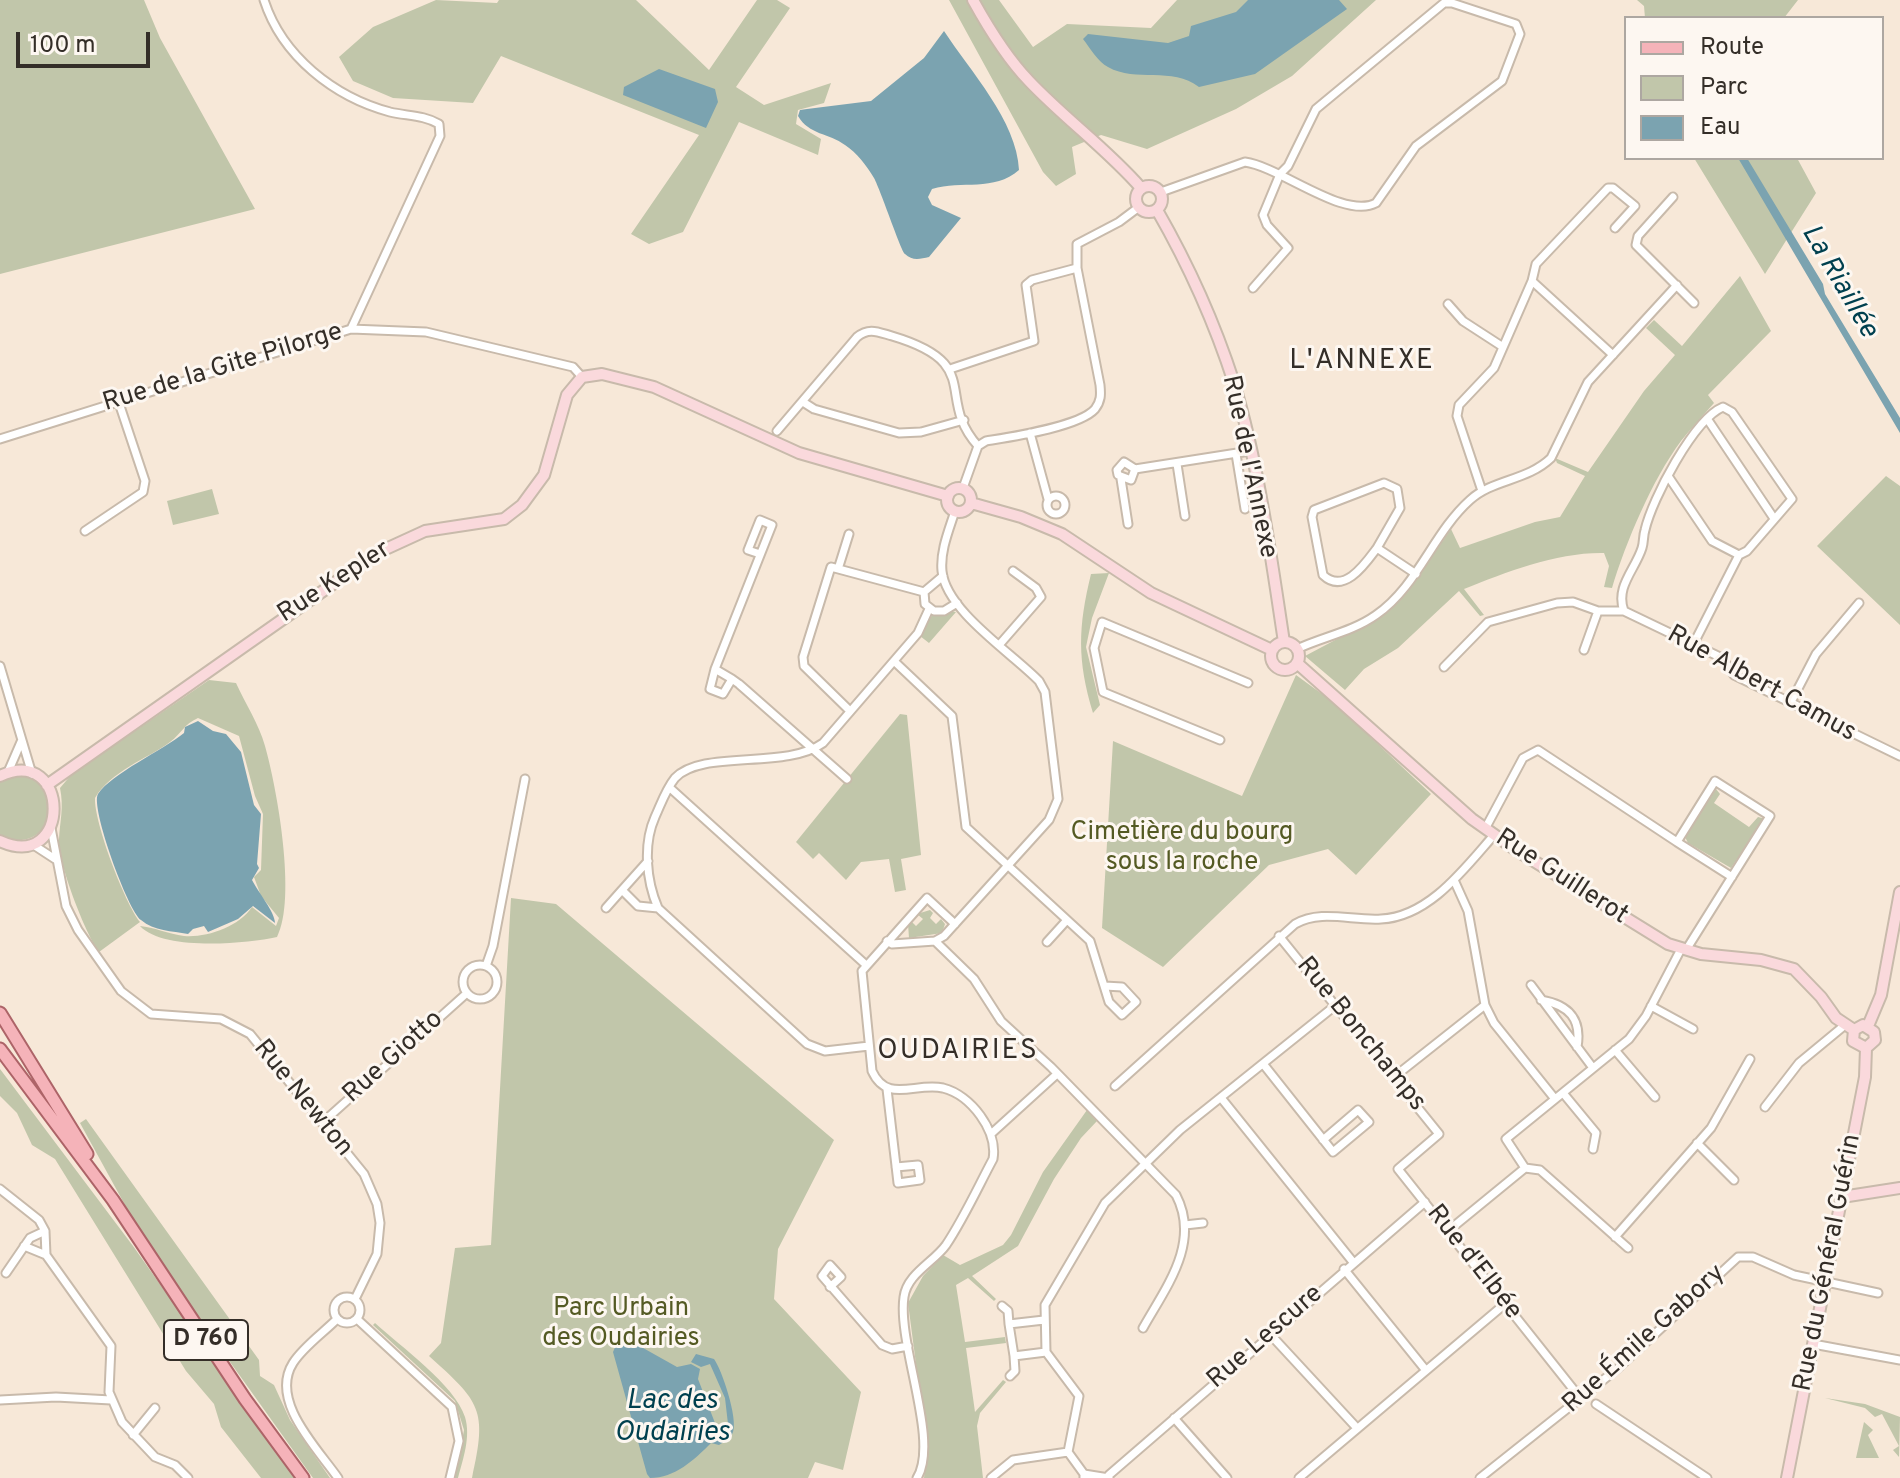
<!DOCTYPE html>
<html>
<head>
<meta charset="utf-8">
<style>
  body { margin:0 }
  #map { position:relative; width:1900px; height:1478px; overflow:hidden; background:#f7e8d8; font-family:Overpass,sans-serif }
  canvas { display:block }
  .legend { position:absolute; left:1624px; top:16px; width:260px; height:144px; box-sizing:border-box; background:#fdf7f1; border:2px solid #ada7a1; margin:0; padding:10px 14px; list-style:none; font-size:24px; color:#342e28 }
  .legend li { display:flex; align-items:center; gap:16px; height:40px }
  .legend b { width:40px; border:2px solid #ada7a1 }
  .scale { position:absolute; left:16px; top:32px; width:134px; height:36px; box-sizing:border-box; border:4px solid #342e28; border-top:0; padding-left:10px; font-size:24px; line-height:28px; white-space:nowrap; color:#342e28; -webkit-text-stroke:6px #fdf7f1; paint-order:stroke }
</style>
</head>
<body>
<div id="map">
<canvas width="1900" height="1478"></canvas>
<ul class="legend">
<li><b style="height:10px;background:#f5b3b9"></b>Route</li>
<li><b style="height:22px;background:#c1c6aa"></b>Parc</li>
<li><b style="height:22px;background:#7ba3b0"></b>Eau</li>
</ul>
<div class="scale">100 m</div>
</div>
<script>
const g = document.querySelector('canvas').getContext('2d');
g.lineJoin = 'round';
function fillPath(path, color) { g.fillStyle = color; g.fill(path, 'evenodd'); }
function trace(path, color, width, dash) { g.strokeStyle = color; g.lineWidth = width; g.lineCap = dash ? 'butt' : 'round'; g.setLineDash(dash || []); g.stroke(path); }
function drawText(font, color, halo, rows, align = 'center') {
  g.font = font + ' Overpass,sans-serif'; g.lineWidth = 6; g.setLineDash([]); g.textBaseline = 'middle'; g.strokeStyle = halo; g.fillStyle = color; for (const [text, x, y, turn = 0] of rows) {
    g.save(); g.translate(x, y); g.rotate((+turn || 0) * Math.PI / 180); g.textAlign = isNaN(turn) ? turn : align; if (halo) g.strokeText(text, 0, 0); g.fillText(text, 0, 0); g.restore();
  }
}
const green = new Path2D(`
  M0,0h144l16,38 95,171 -255,65z
  M436,0l61,3 2,-3h137l73,70 48,-70h20l13,8 -54,79 28,18 67,-22 -7,20 -26,7 -2,14 25,15 -3,16 -79,-33 -56,110 -34,12 -18,-10 68,-99 -198,-79 -28,47 -80,-5 -40,-17 -14,-24 34,-30z
  M949,0h50l34,47 34,-23 84,4 26,-28h199l-84,76 -56,33 -89,40 -46,-14 -29,12 4,27 -20,12 -13,-14z
  M1637,0h161l-14,18h-139l-1,-12z
  M1694,158h103l19,35 -51,81z
  M1740,276l31,55 -63,64 6,8c-11,13 -23,25 -33,38 -29,39 -55,101 -69,147l-8,-1 5,-21 -5,-13c-46,-1 -98,19 -140,36l20,26 -4,1 -21,-25 -61,57 -34,21 -19,21 -40,-34 83,-44 22,-24 41,-59 9,19 75,-26 25,-5 25,-41 -28,-13 -2,-5 33,14 56,-81 31,-36 -29,-27 8,-8 28,26z
  M1886,476l14,10v139l-83,-79z
  M212,489l7,25 -46,11 -6,-24z
  M1109,573l-17,45 -6,29 14,58 -7,8c-16,-53 -15,-86 -2,-139z
  M949,611l7,1 -27,31 -9,-7 12,-21z
  M1296,675l37,27 98,92 -75,81 -28,-26 -59,16 -106,102 -61,-39 11,-187 129,55z
  M209,680l27,3c9,20 23,41 29,63 12,42 32,153 12,191 -32,7 -114,14 -137,-11 13,1 29,8 44,10 22,2 55,-9 68,-29l24,19 3,-8 -18,-22 -7,-19 7,-7 2,-56 -8,-18 -16,-60 -41,-18c-14,6 -16,15 -28,24 -23,17 -59,29 -75,56 -1,25 30,105 45,124l-41,30c-13,-17 -42,-91 -40,-113 1,-18 5,-32 1,-51l11,-13z
  M900,714l7,1 14,140 -20,4 5,31 -11,2 -6,-33 -28,3 -15,18 -27,-27 -6,6 -17,-17z
  M19,774c54,12 32,84 -19,62v-56z
  M1716,789l4,5 -6,9 35,24 9,-10 4,1 1,4 -32,46 -43,-25 -3,-6z
  M511,898l45,6 278,236 -56,109 -4,50 87,93 -18,78 -28,-8 -7,16h-336c16,-69 8,-76 -43,-122l12,-13 14,-95 36,-3z
  M930,910l3,3 -3,5 6,6 5,-5 4,5 -3,9 -33,5 -1,-14 3,-3 5,5 7,-7 -6,-5z
  M0,1069l133,177 164,232h-36l-40,-51 -7,-23 -28,-33 -131,-212 -23,-14 -15,-32 -17,-17z
  M1087,1110l10,11 -16,17 -27,41 -36,67 -46,30 24,23 -2,2 -26,-23 -12,7 9,57 40,-5 1,6 -40,5 9,64 28,-32 3,2 -26,31 -3,13 6,52h-59l3,-30 -19,-145 15,-27 20,-21 17,10 43,-20 8,-10 32,-63z
  M86,1119l173,241 1,16 14,9 16,35 40,58h-17l-133,-186 -49,-76 -51,-93z
  M375,1323c25,23 80,62 90,94 6,20 -2,42 -7,61h-3l9,-48 -9,-29 -82,-76z
  M1825,1398l40,6 35,13 -1,40 -6,-7 6,-4 -17,-32 -7,3 -10,-9z
  M1864,1422l9,8 -5,5 11,23h-23z`);
const water = new Path2D(`
  M1248,0h91l8,9 -92,65 -56,13c-27,-21 -63,-4 -91,-20 -10,-5 -18,-19 -25,-28l5,-5 80,9 21,-7 2,-10 45,-14z
  M944,31c26,40 73,90 75,139 -25,22 -57,10 -87,19l-4,8 4,8 29,13 -32,39c-9,2 -17,4 -24,-3 -4,-3 -24,-63 -31,-76 -7,-12 -17,-25 -29,-33 -16,-12 -36,-10 -47,-29l2,-6 7,-1 64,-8 53,-43z
  M659,69l56,20 3,13 -12,26 -83,-33 1,-8z
  M1738,158h9l76,126 2,10 75,124v15z
  M198,721l15,10 13,3 15,18 13,53 7,9 -4,50 2,4 -7,12c6,12 23,32 23,43l-22,-17 -15,13 -30,13 -4,-6 -11,3 -5,5c-16,-3 -34,-3 -47,-14 -13,-9 -51,-113 -43,-126 13,-20 65,-44 86,-61l1,-6z
  M636,1344l41,23 14,-3 9,5 -2,10 17,44 -2,6 5,4 10,-9 -3,-26 -15,-34 -9,3 -10,-5 5,-8 18,5c8,11 24,59 19,73 -2,6 -9,10 -14,13l-8,-2c-17,17 -36,35 -61,35l-3,-4 -34,-122 3,-7z`);
const street = new Path2D(`
  M264,0c18,56 70,97 126,112 17,4 34,3 49,12l1,12 -89,193
  M1161,192l84,-30c36,5 99,58 131,41l40,-57 86,-65 18,-47 -4,-10 -64,-21h-8l-128,106 -28,57 -8,8 -17,41 4,10 21,23 -35,40
  M1673,197l-35,39 -2,9 58,58
  M1532,281l4,-17 72,-76h5l22,18 -20,22
  M1448,304l15,17 40,26
  M950,369l84,-28 -8,-56 6,-5 45,-12
  M803,402l11,7 85,24 22,-1 43,-12
  M1708,420l65,97
  M777,431l80,-94c12,-10 21,-5 35,-1 94,28 42,61 86,110
  M1030,433l18,66
  M0,439l351,-110 75,3 147,35 9,10
  M1236,454l9,55
  M1177,464l8,52
  M1135,469l-4,11 -13,-5 -1,-5 7,-8 11,7 115,-18
  M1668,476l44,65 27,14 -46,90
  M1121,479l7,45
  M963,488l15,-42 8,-5c24,-4 93,-14 109,-32 6,-8 6,-14 5,-24l-23,-117v-24l42,-22 20,-15
  M1482,491l-25,-75 2,-11 35,-37 38,-87 81,74
  M1047 505a9 9 0 1 1 18 0a9 9 0 1 1-18 0Z
  M85,531l58,-39 2,-11 -27,-81
  M1377,548c-12,16 -33,47 -54,27l-11,-58 2,-7 70,-27 13,6 3,19 -23,40 39,26
  M839,566l10,-32
  M943,576l-19,16 1,12 9,7h10l13,-8
  M1624,611c-9,-24 11,-41 18,-63 2,-6 1,-12 3,-18 7,-31 49,-111 78,-123l9,5 60,87 -45,52 -8,4
  M1624,611l98,47 12,17 166,81
  M1000,644l41,-47 -5,-9 -23,-17
  M1297,649c25,-12 55,-17 79,-34 42,-29 57,-82 94,-115 23,-21 57,-19 81,-42l37,-76 89,-97
  M1584,650l14,-39
  M895,662l57,54 14,111 124,114 19,61 13,13 14,-13 -14,-15 -17,-1
  M0,666l32,108
  M1444,667l44,-45 69,-19 16,-1 25,9h26
  M715,669l-5,20 13,5 9,-15 7,5 108,95
  M732,679l-17,-10 57,-144 -12,-5 -12,30 12,4
  M1790,704l26,-50 43,-51
  M850,711l-46,-45 -1,-9 28,-90 93,25
  M1220,740l-117,-48 -9,-44 8,-26 146,61
  M8,772l13,-30
  M669,787l196,177
  M51,828l15,78 12,24 43,61 30,23 70,5 29,15 114,140 13,30 3,19 -3,31 -22,45
  M1485,829l38,-71 15,-8 139,92
  M32,844l23,15
  M648,861l-26,29 16,16 20,2
  M1454,880l14,31 17,94 9,18 61,76
  M606,908l16,-18
  M1279,936l160,198 -41,35 183,230
  M887,941l5,3 43,-3 9,-5 105,-116 9,-21 -13,-107 -6,-11c-27,-28 -93,-70 -97,-110 -2,-20 7,-41 13,-60
  M935,941l39,38 27,42 50,46 125,128c25,48 -10,92 -33,133
  M1047,942l20,-22
  M1686,950l84,-134 -55,-35 -38,61 55,35
  M463 982a17 17 0 1 1 34 0a17 17 0 1 1-34 0Z
  M486,966l7,-20 32,-167
  M1531,985l62,83
  M1541,1000c28,5 41,19 36,47
  M1651,1006l42,23
  M869,1046l-44,5 -18,-7 -149,-136c-12,-28 -15,-64 -3,-91 6,-13 11,-28 20,-39 27,-29 111,-8 148,-35l95,-110 11,-24
  M1615,1050l40,47
  M1264,1065l69,87 36,-30 -11,-12 -35,30
  M1394,1077l91,-72
  M1115,1086l180,-162c26,-15 57,-3 86,-5 48,-2 84,-51 113,-84
  M887,1089l11,94 22,-3 -2,-15 -22,2
  M1563,1093l33,40 -3,16
  M1222,1099l131,163
  M1765,1107l34,-44 46,-38
  M322,1123l145,-130
  M992,1133l65,-59
  M1697,1143l37,37
  M1525,1168l15,2 88,78
  M0,1189l39,31 6,11 1,24 65,91 -2,46 13,30 33,35 20,8 13,13
  M1185,1225l18,-2
  M1448,1231l77,-63 -19,-29 123,-100 17,-23 35,-67
  M1615,1237l96,-109 39,-69
  M24,1246l22,9
  M1344,1269l80,99
  M6,1273l24,-35 15,-7
  M830,1287l11,-10 -11,-12 -8,11 60,69 10,4 16,-3
  M334 1310a13 13 0 1 1 26 0a13 13 0 1 1-26 0Z
  M1002,1306l6,5 1,13
  M337,1319c-14,14 -34,28 -44,44 -24,38 25,86 45,115
  M357,1319l95,88 7,34 -9,37
  M1044,1320l-35,4 5,32 32,-4 -1,-47 60,-102 75,-73 156,-125
  M1269,1333l87,94
  M1813,1344l87,16
  M1010,1376l5,-5 -1,-15
  M0,1400l56,-3 55,3
  M1596,1404l111,74
  M1174,1418l53,60
  M133,1435l22,-27
  M1068,1452l16,22
  M1109,1475l316,-273
  M917,1478c23,-37 -20,-134 -13,-181 3,-23 30,-35 42,-52 18,-27 32,-58 47,-86 5,-28 -22,-64 -50,-71 -28,-6 -56,16 -71,-17l-10,-100 65,-73 28,26
  M991,1478l22,-18 55,-8 11,-56 -33,-44
  M1084,1478v-4l25,4
  M1299,1478l207,-175
  M1480,1478l137,-109 121,-112h15l41,18 84,18`);
const secondary = new Path2D(`
  M973,0c16,29 33,57 56,81 36,38 78,68 112,107
  M1136 199a13 13 0 1 1 26 0a13 13 0 1 1-26 0Z
  M1157,210c31,54 58,114 77,173 25,83 37,174 50,259
  M947 500a12 12 0 1 1 24 0a12 12 0 1 1-24 0Z
  M971,503l50,14 41,17 89,59 121,57
  M1271 656a14 14 0 1 1 28 0a14 14 0 1 1-28 0Z
  M1297,663l175,156 44,31 152,94 33,10 60,6 33,9 27,28 15,21 18,12
  M0,776c71,-33 72,98 0,65
  M47,785l330,-232 48,-22 79,-12 18,-14 22,-30 23,-80 15,-18 20,-3 52,13 145,66 149,43
  M1868,1026l13,-31 19,-103
  M1854,1030l9,-5 11,7 1,8 -9,8
  M1854,1030l-1,11 13,7
  M1842,1197l58,-9
  M1787,1478l78,-401 1,-29`);
const primary = new Path2D(`
  M0,1013l87,141
  M0,1049l113,151 132,199 58,79`);
const shields = [
  [206,1340,84]
];
const shieldNames = [
  ["D 760",206,1340]
];
const streetNames = [
  ["Rue de la Gite Pilorge",223,369,-17],
  ["Rue de l'Annexe",1248,467,78],
  ["Rue Kepler",335,583,-33],
  ["Rue Albert Camus",1761,685,29],
  ["Rue Guillerot",1561,878,33],
  ["Rue Bonchamps",1360,1035,51],
  ["Rue Giotto",394,1058,-42],
  ["Rue Newton",302,1099,51],
  ["Rue d'Elbée",1473,1263,52],
  ["Rue du Général Guérin",1829,1263,-79],
  ["Rue Lescure",1266,1338,-41],
  ["Rue Émile Gabory",1645,1340,-42]
];
const parkNames = [
  ["Cimetière du bourg",1182,834],
  ["sous la roche",1182,864],
  ["Parc Urbain",621,1310],
  ["des Oudairies",621,1340]
];
const waterNames = [
  ["La Riaillée",1838,282,60],
  ["Lac des",672,1402],
  ["Oudairies",672,1434]
];
const neighbourhoodNames = [
  ["L'ANNEXE",1362,362],
  ["OUDAIRIES",958,1052]
];
fillPath(green, '#c1c6aa');
fillPath(water, '#7ba3b0');
trace(street, '#c8baab', 11);
trace(secondary, '#c8baab', 14);
trace(primary, '#ad6468', 15);
trace(street, '#fff', 7);
trace(secondary, '#fad9dc', 10);
trace(primary, '#f5b3b9', 11);
for (const [x, y, w] of shields) { const box = new Path2D(); box.roundRect(x - w / 2, y - 20, w, 40, 6); g.fillStyle = '#fdf7f1'; g.fill(box); trace(box, '#342e28', 2); }
drawText('bold 24px', '#342e28', null, shieldNames);
drawText('26px', '#342e28', '#fdf7f1', streetNames);
drawText('26px', '#545a23', '#fdf7f1', parkNames);
drawText('italic 28px', '#00404f', '#fdf7f1', waterNames);
g.letterSpacing = '2px';
drawText('28px', '#342e28', '#fdf7f1', neighbourhoodNames);
g.letterSpacing = '0px';
</script>
</body>
</html>
